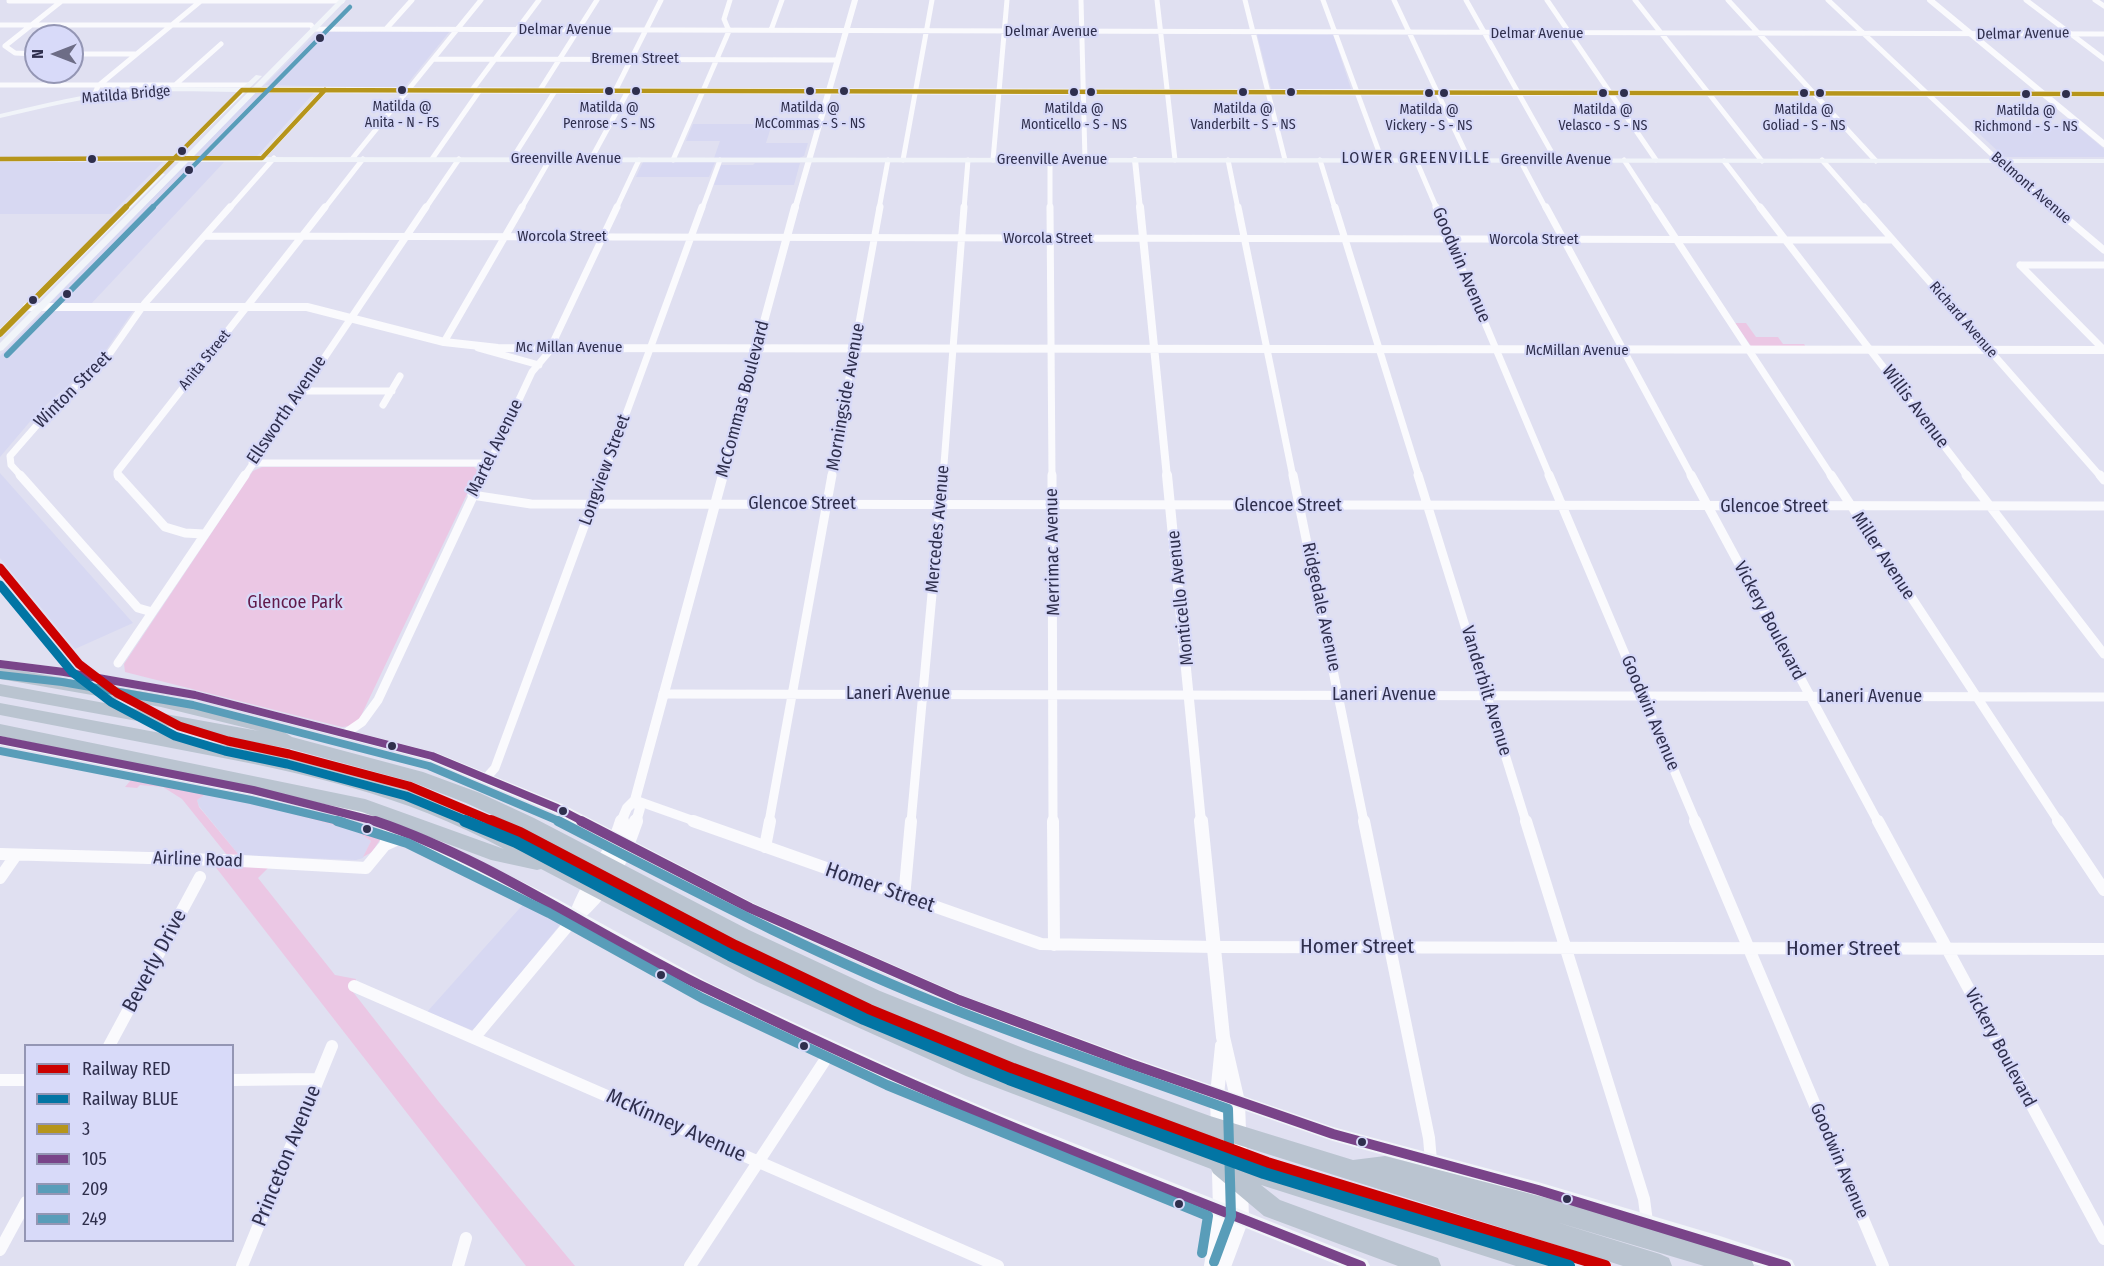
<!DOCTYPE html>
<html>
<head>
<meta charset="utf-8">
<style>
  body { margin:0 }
  #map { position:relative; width:2104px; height:1266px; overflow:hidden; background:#e0e0f1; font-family:"Fira Sans Condensed",sans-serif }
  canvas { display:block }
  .legend { position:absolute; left:24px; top:1044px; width:210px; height:198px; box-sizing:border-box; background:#d8daf9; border:2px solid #9496b4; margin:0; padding:8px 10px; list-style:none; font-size:18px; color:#2f2f4d }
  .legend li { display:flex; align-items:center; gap:12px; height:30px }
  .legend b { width:30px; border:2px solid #9496b4 }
  .north { position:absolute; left:24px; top:24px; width:60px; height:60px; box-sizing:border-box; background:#d8daf9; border:2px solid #9496b4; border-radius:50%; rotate:270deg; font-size:16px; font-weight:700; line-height:24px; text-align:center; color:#2f2f4d }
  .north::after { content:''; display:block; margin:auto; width:21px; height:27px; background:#6d6d86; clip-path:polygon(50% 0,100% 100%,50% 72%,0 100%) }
</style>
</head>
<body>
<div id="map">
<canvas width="2104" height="1266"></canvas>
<ul class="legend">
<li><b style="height:8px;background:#c00"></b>Railway RED</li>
<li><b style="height:8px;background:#0275a4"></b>Railway BLUE</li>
<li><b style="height:8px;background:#b6951b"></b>3</li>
<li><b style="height:8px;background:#794489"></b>105</li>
<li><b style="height:8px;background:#599db9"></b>209</li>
<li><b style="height:8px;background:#599db9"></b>249</li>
</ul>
<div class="north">N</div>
</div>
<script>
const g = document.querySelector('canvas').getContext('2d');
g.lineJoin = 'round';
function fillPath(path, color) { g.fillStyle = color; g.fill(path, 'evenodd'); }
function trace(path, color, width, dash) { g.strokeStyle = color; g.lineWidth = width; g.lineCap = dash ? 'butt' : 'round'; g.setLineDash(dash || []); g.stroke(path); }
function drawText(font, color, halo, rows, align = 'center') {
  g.font = font + ' "Fira Sans Condensed",sans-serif'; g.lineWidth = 4.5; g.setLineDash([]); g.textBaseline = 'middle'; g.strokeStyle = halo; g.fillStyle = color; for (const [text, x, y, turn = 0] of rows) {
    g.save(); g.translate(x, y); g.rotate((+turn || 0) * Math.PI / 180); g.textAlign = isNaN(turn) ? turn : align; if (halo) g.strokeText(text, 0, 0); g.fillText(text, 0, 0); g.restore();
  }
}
const built = new Path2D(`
  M450,31l-46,57 -139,-3 53,-53z
  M1257,34h76l18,55h-80z
  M255,93h59l-57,63h-63z
  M693,124h79l-6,19h42l-4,13 -5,2h-85l6,-17h-34z
  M1971,126h106l27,23v8h-100z
  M190,159h37l-136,145h-42z
  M0,162h163l-52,52h-111z
  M643,162h72l-6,15h-73z
  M755,163h45l-6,22h-80l7,-20h32z
  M58,311h75l-31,45 -63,55 -39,46v-101l41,-42z
  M0,473l133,150 -58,26 -75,-91z
  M210,791l146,40 15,10 -8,17 -7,2 -117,-5 -40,-49 -2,-6z
  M527,900l29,17 3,9 -81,100 -6,4 -45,-18z`);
const green = new Path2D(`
  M1735,323h11l10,14h22l5,7h21l2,3 -55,-1z
  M262,467h212l4,4 -119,249 -9,6 -8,1 -217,-55 -1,-8 129,-193z
  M136,774l169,35 70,19 5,3v5l3,-1 -11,17 -9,5 8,-16 -15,-10 -146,-40 -13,9 2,7 40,48h-12l-45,-56 -19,-12 -23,-2 -3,3 -12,-1z
  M214,865l54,3 -10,10 77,97 21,4 -3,13 86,110 136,164h-49z`);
const minorFar3 = new Path2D(`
  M1081,0l4,160
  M1157,0l18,160
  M1245,0l40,160
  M1323,0l59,160
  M1394,0l75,160
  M1466,0l90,160
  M1547,0l109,160
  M1635,0l127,161
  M1728,0l148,161
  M1828,0l174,164 53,45
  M2026,0l78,59
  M2095,0l9,6
  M9,1h333
  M0,25h311l3,4 1790,5
  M386,29l26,-29
  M771,30l11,-30
  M36,54l-21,-1 -10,-7 58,-46
  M72,54h64
  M434,59l403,1
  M0,85h248
  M175,85l46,-41
  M472,90l67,-90
  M540,90l57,-90
  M615,91l46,-91
  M94,96l4,-10 104,-86
  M262,158l63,-68
  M352,159l129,-159
  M432,159l48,-69
  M512,159l43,-68
  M591,159l37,-68
  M673,160l56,-129 -5,-12 6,-19
  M903,160l29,-160
  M993,160l14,-160
  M1050,160v49
  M1228,160l10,49
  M1320,160l15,49
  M1416,160l21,49
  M1520,160l26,49
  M1624,160l32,49
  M1822,160l43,49
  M1724,161l37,48
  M229,209l45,-51
  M324,209l39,-50
  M425,209l34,-50
  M521,209l29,-50
  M616,209l23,-49
  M702,209l18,-49
  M879,209l9,-49
  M964,209l4,-49`);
const minorFar2 = new Path2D(`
  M1050,207l2,270
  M1238,207l55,270
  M1335,207l84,270
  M1436,207l114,270
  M1546,207l146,270
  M1655,207l177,270
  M1760,207l208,270
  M1864,207l237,270
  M2053,207l51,43
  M205,236l1687,4
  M2020,265l84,85
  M2020,265h84
  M444,342l78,-135
  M478,348l61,17
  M301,391h91
  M383,405l17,-29
  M252,463h236
  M22,477l-11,-12 -1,-9 41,-47 57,-53 37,-53 85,-96
  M118,477l-1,-5 208,-265
  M244,477l182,-270
  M483,477l49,-105 16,-19 69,-146
  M603,477l99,-270
  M831,477l49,-270
  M943,477l21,-270`);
const minorFar1 = new Path2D(`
  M20,475l118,133 14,4
  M118,475l47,52 20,6 19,1
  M1052,475l1,347
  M1293,475l71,347
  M1418,475l108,347
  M1549,475l147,347
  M1691,475l187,347
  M1831,475l228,347
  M1966,475l138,179
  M2100,475l4,5
  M472,495l59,9 1573,2
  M118,663l127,-188
  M663,694l1441,3
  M346,733l16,-11 16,-22 105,-225
  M487,777l8,-9 108,-293
  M635,800l62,22
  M769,822l63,-347
  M911,822l32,-347`);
const minor = new Path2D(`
  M693,821l348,123 174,3 889,2
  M1053,821l1,124
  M1364,821l65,317 2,23
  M1526,821l118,378 3,23
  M1695,821l188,445
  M1878,821l226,418
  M2058,821l46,69
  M385,845l26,-12
  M765,847l5,-26
  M0,854l223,6 143,8 19,-23 5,-19
  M0,878l16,-23
  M904,898l7,-77
  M354,986l644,280
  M474,1038l102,-122
  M109,1046l91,-169
  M0,1080h26
  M232,1080l86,-1
  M0,1250l26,-48
  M242,1266l90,-220
  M458,1266l8,-28
  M690,1266l143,-218`);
const tertiaryFar3 = new Path2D(`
  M1930,0l174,144
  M254,90l1850,4
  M1135,160l5,49
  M795,209l60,-209`);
const tertiaryFar2 = new Path2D(`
  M1140,207l27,270
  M27,307h280l137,35 54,6 1606,2
  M722,477l73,-270`);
const tertiaryFar1 = new Path2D(`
  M1167,475l34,347
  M635,800l5,8 -4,14
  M621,822l6,-14 8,-8 88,-325`);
const tertiary = new Path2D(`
  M1201,821l22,216 15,65 4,116 -18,48
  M576,916c11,-34 36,-60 46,-95
  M576,916c30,-25 48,-59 60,-95
  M1211,1266l9,-56 -3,-115 5,-49`);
const secondary = new Path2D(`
  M339,0h7l-153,157 1911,2v4l-1916,-1 -185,188 -3,1v-8l179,-181 -179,-1v-4h184z
  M256,75l6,1 -68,66h-3v-4l47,-46c-36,0 -71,-2 -106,1 -45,4 -89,15 -132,25v-4c43,-10 87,-21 131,-25 37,-3 74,-1 111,-1z
  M158,172l7,2 -162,162 -3,1v-8z
  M0,660l64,8 131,23 242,62 125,51 193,100 209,92 169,62 200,69 205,55 182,54 72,24 3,6h-34l-223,-68 -205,-57 -208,-72 -171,-65 -209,-92 -193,-100 -124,-52 -233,-61 -131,-23 -64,-8z
  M0,735l253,50 105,25 58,19 143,71 152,84 186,86 96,41 374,149 3,6h-30l-359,-145 -96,-41 -184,-88 -152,-84 -143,-71 -50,-17 -103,-25 -253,-50z`);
const motorway = new Path2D(`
  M0,667l161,28 102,24 29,18 131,35 57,21 54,25 215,112 131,61 148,59 182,66 143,44 32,-4 212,55 145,43 9,4 3,8h-50l-148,-44 104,32 9,4 3,8h-49l-413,-130 -198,-72 -146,-61 -131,-61 -215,-114 -54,-25 -54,-21 -121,-33 -291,-53v-12l259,47 -98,-24 -161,-28z
  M0,703l284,53 60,14 66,21 84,35 183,97 94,47 211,92 231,87 339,105 9,4 3,8h-48l-255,-81 19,15 158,58 3,8h-43l-134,-50 -51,-43 -2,-4 -245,-93 -209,-94 -216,-113 -4,1 -46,-10 -129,-48 -362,-76v-12l365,75 139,50c-101,-55 -200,-76 -312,-97 -64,-12 -128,-25 -192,-37z`);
const bus1Far1 = new Path2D(`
  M0,159l262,-1 63,-68
  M124,209l118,-119 1862,4`);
const bus1 = new Path2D(`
  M0,334l126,-127`);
const bus2Far1 = new Path2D(`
  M0,664l64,8 131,23 237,61 125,52 27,14
  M0,740l253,50 126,32`);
const bus2 = new Path2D(`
  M375,821c118,40 222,115 335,169 60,29 121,58 182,85 154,69 312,128 469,191
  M581,821l169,87 209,92 172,64 202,70 205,56 248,76`);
const bus3Far1 = new Path2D(`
  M0,675l62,7 131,23 236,61 132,56
  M0,751l251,49 92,22`);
const bus3 = new Path2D(`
  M337,821l70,22 142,70 153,85 185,87 321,131 -6,37
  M558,821c130,67 260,136 397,189 90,35 182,66 273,99l3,107 -17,46`);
const bus4Far1 = new Path2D(`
  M151,209l199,-202`);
const bus4 = new Path2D(`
  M7,355l146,-148`);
const rail1Far1 = new Path2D(`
  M0,568l79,96 38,29 62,33 49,15 61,13 120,32 85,36`);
const rail1 = new Path2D(`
  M491,821l29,12 215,113 134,64 144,59 254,94 338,103`);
const rail2Far1 = new Path2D(`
  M0,585l72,87 39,30 64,34 50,15 62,13 119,32 63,26`);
const rail2 = new Path2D(`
  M465,821l51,21 214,113 134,64 145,60 255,94 305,93`);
const markers = [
  [320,38,5,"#2f2f4d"],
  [402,90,5,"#2f2f4d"],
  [609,91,5,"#2f2f4d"],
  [636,91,5,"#2f2f4d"],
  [810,91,5,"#2f2f4d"],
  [844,91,5,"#2f2f4d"],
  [1074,92,5,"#2f2f4d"],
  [1091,92,5,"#2f2f4d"],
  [1243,92,5,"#2f2f4d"],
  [1291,92,5,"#2f2f4d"],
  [1429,93,5,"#2f2f4d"],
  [1444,93,5,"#2f2f4d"],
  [1603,93,5,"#2f2f4d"],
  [1624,93,5,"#2f2f4d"],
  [1804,93,5,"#2f2f4d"],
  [1820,93,5,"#2f2f4d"],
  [2026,94,5,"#2f2f4d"],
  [2066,94,5,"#2f2f4d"],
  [182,151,5,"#2f2f4d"],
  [92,159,5,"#2f2f4d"],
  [189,170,5,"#2f2f4d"],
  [67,294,5,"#2f2f4d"],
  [33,300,5,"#2f2f4d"],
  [392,746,5,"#2f2f4d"],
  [563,811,5,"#2f2f4d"],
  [367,829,5,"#2f2f4d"],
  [661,975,5,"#2f2f4d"],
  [804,1046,5,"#2f2f4d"],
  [1362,1142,5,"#2f2f4d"],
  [1567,1199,5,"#2f2f4d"],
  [1179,1204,5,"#2f2f4d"]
];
const farBusnames = [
  ["Matilda @",402,107],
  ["Anita - N - FS",402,123],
  ["Matilda @",609,108],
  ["Penrose - S - NS",609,124],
  ["Matilda @",810,108],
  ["McCommas - S - NS",810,124],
  ["Matilda @",1074,109],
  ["Monticello - S - NS",1074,125],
  ["Matilda @",1243,109],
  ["Vanderbilt - S - NS",1243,125],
  ["Matilda @",1429,110],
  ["Vickery - S - NS",1429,126],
  ["Matilda @",1603,110],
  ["Velasco - S - NS",1603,126],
  ["Matilda @",1804,110],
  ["Goliad - S - NS",1804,126],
  ["Matilda @",2026,111],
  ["Richmond - S - NS",2026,127]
];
const farStreetnames = [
  ["Delmar Avenue",565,30],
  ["Delmar Avenue",1051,32],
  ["Delmar Avenue",1537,34],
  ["Delmar Avenue",2023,34,-1],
  ["Bremen Street",635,59],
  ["Matilda Bridge",126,95,-5],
  ["Greenville Avenue",566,159],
  ["Greenville Avenue",1052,160],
  ["Greenville Avenue",1556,160],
  ["Belmont Avenue",2031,188,41],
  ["Worcola Street",562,237],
  ["Worcola Street",1048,239],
  ["Worcola Street",1534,240],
  ["Richard Avenue",1963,320,49],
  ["Mc Millan Avenue",569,348],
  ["McMillan Avenue",1577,351],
  ["Anita Street",205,360,-51]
];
const farNeighbourhoodnames = [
  ["LOWER GREENVILLE",1416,159]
];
const streetNames = [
  ["Goodwin Avenue",1461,265,67],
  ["Winton Street",73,390,-45],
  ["Morningside Avenue",846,397,-80],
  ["McCommas Boulevard",743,399,-75],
  ["Willis Avenue",1915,407,53],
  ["Ellsworth Avenue",287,410,-56],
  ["Martel Avenue",495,448,-64],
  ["Longview Street",605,470,-70],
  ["Glencoe Street",802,504],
  ["Glencoe Street",1288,506],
  ["Glencoe Street",1774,507],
  ["Mercedes Avenue",938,529,-85],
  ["Merrimac Avenue",1053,552,-91],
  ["Miller Avenue",1883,556,57],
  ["Monticello Avenue",1181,598,-96],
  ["Ridgedale Avenue",1321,607,78],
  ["Vickery Boulevard",1769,621,62],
  ["Vanderbilt Avenue",1486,691,73],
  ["Laneri Avenue",898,694],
  ["Laneri Avenue",1384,695],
  ["Laneri Avenue",1870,697],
  ["Goodwin Avenue",1650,713,67],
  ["Airline Road",198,860,2],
  ["Vickery Boulevard",2000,1048,62],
  ["Goodwin Avenue",1839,1161,67]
];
const parkNames = [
  ["Glencoe Park",295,603]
];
const nearStreetnames = [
  ["Homer Street",880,888,19],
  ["Homer Street",1357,947],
  ["Homer Street",1843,949],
  ["Beverly Drive",155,961,-62],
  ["McKinney Avenue",676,1126,24],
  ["Princeton Avenue",287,1156,-68]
];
fillPath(built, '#d7d8f2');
fillPath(green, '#ebc7e4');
trace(minorFar3, '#fafafd', 5);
trace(minorFar2, '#fafafd', 7);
trace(minorFar1, '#fafafd', 9);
trace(minor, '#fafafd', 12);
trace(tertiaryFar3, '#fafafd', 6);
trace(tertiaryFar2, '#fafafd', 8);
trace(tertiaryFar1, '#fafafd', 10);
trace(tertiary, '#fafafd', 14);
fillPath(secondary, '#f1f4f9');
fillPath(motorway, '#bac4d0');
trace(bus1Far1, '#b6951b', 4.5);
trace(bus1, '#b6951b', 6);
trace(bus2Far1, '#794489', 8);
trace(bus2, '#794489', 10);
trace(bus3Far1, '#599db9', 8);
trace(bus3, '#599db9', 10);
trace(bus4Far1, '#599db9', 4.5);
trace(bus4, '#599db9', 6);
trace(rail1Far1, '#c00', 9);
trace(rail1, '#c00', 12);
trace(rail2Far1, '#0275a4', 9);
trace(rail2, '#0275a4', 12);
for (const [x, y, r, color] of markers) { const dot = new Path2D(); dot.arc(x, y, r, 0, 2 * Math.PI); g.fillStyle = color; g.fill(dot); trace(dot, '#d8daf9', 2); }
drawText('14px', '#2f2f4d', '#d8daf9', farBusnames);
drawText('15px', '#2f2f4d', '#d8daf9', farStreetnames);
g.letterSpacing = '1.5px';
drawText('16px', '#2f2f4d', '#d8daf9', farNeighbourhoodnames);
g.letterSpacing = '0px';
drawText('18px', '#2f2f4d', '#d8daf9', streetNames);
drawText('18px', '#621a4a', '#d8daf9', parkNames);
drawText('21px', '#2f2f4d', '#d8daf9', nearStreetnames);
</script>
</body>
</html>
